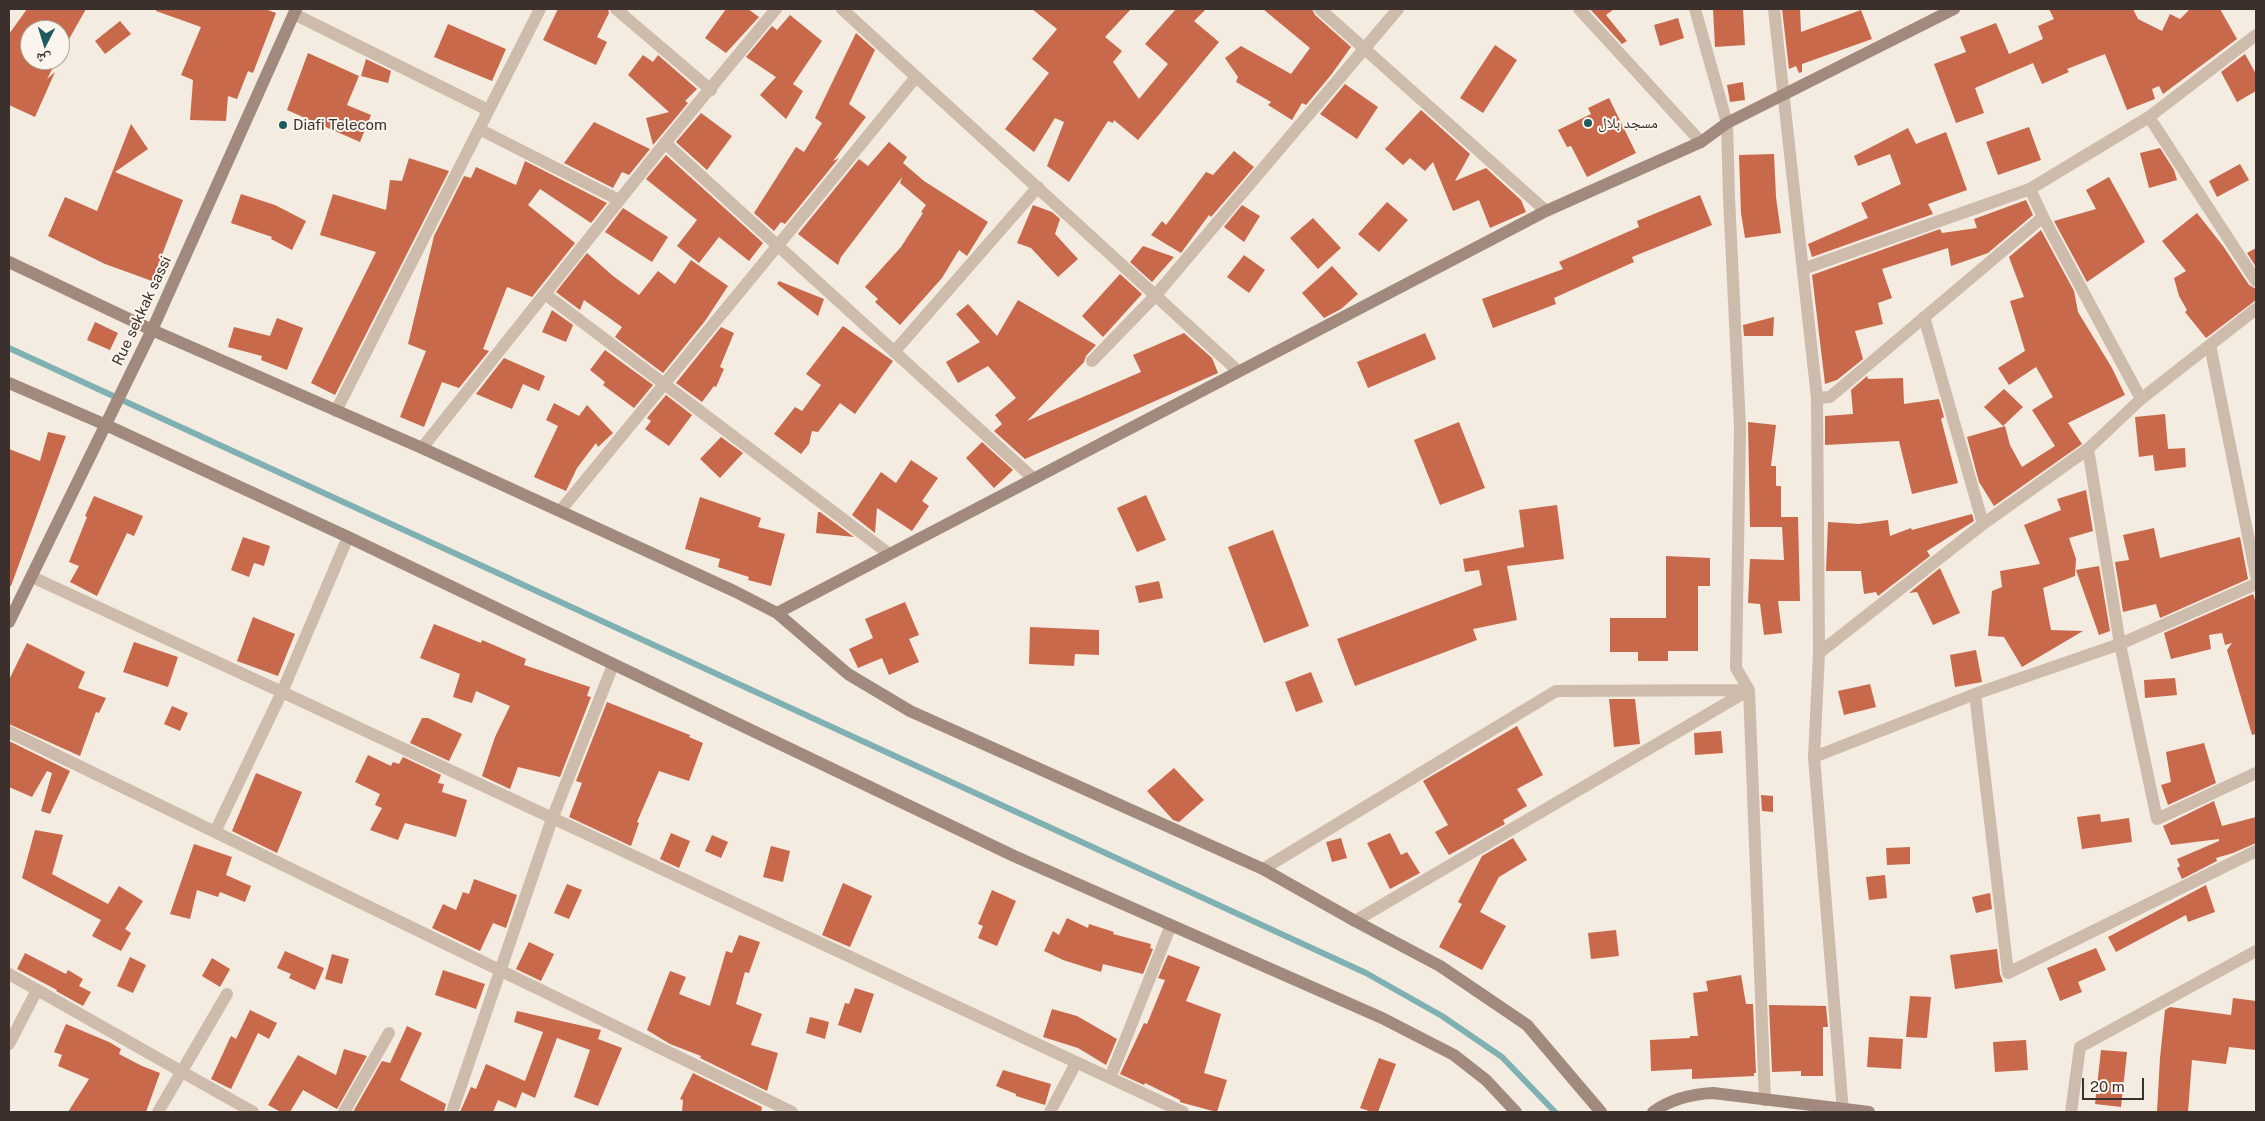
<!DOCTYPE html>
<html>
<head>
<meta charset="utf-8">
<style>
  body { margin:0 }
  #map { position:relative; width:2265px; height:1121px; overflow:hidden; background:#f4ebe1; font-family:"Public Sans","Noto Naskh Arabic",sans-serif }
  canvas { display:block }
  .frame { position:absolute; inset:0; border:10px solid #3b302b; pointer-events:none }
  .north { position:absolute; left:20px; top:20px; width:50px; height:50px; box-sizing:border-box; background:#fbf5ee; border:1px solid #aea6a0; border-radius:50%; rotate:185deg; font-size:14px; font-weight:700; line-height:20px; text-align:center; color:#3b302b }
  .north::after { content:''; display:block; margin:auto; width:18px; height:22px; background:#1f5a5e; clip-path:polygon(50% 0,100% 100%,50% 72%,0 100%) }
  .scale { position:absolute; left:2082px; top:1078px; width:62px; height:22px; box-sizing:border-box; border:2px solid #3b302b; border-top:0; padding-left:6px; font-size:15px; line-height:18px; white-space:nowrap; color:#3b302b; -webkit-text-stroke:4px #fbf5ee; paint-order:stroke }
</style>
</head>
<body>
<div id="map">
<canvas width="2265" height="1121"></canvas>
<div class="frame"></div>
<div class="north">ش</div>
<div class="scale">20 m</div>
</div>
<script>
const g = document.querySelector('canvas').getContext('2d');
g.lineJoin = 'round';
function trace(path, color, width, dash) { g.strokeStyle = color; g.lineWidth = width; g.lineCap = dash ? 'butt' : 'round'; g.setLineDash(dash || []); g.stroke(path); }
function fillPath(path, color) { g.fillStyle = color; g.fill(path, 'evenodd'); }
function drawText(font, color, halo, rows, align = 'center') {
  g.font = font + ' "Public Sans","Noto Naskh Arabic",sans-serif'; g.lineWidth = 4; g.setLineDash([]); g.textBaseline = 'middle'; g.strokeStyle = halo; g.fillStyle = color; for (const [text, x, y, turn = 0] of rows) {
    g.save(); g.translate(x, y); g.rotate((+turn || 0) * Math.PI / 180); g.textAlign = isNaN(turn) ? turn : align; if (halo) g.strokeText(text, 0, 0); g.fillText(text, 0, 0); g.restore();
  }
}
const stream = new Path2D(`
  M9,348l1357,625 76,43 60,41 53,55`);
const building = new Path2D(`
  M27,9h59l-26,46v-25h-30v30h27l-10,19 8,-7 -20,45 -26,-12v-71z
  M157,9h108l11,4 -23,60 -5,-2 -11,28 -9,-3 -2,25 -36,-1 3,-40 -12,-5 20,-48 -45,-16z
  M558,9h50l1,4 -12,24 10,5 -11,23 -53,-25z
  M726,9h22l11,8 -33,36 -21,-15z
  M1032,9h99l-26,28 17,14 -9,11 26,37 29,-35 -23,-20 31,-35h30l-12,12 25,21 -81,98 -24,-20 -1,3 -5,-2 -39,61 -22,-16 17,-44 -9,-4 -21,34 -29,-23 44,-56 -17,-14 25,-30z
  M1263,9h49l3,6 36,32 -20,28 -25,30 -4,-2 -10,17 -24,-15 3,-3 -35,-20 2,-5 -13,-19 16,-12 50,28 19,-26z
  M1590,9h24l-8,6 21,26 -5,3z
  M1713,9h30l2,36 -30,2z
  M1782,9h18l1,23 60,-22 11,29 -70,25v8l-3,1 -3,-7 -7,3z
  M2049,9h84l5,10 24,12 8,-17 10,5 10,-10h30l17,30 -74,55 -4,-8 -7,3 3,10 -28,11 -22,-56 -38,15 2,3 -27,12 -9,-21 -58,25 9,25 -28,10 -22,-59 32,-12 -6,-15 36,-14 13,31 34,-15 -5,-13 16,-7z
  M790,15l32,26 -29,43 10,7 -17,28 -26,-24 16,-18 -30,-20 26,-31 5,4z
  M1678,18l6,20 -24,8 -6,-21z
  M120,21l11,13 -26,20 -10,-13z
  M448,24l58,25 -14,32 -58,-24z
  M856,33l19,17 -26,54 17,13 -33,44 6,-3 -54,66 -4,-2 -7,9 -20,-18 42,-66 8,5 18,-29 -7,-5z
  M1495,45l22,15 -34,53 -23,-15z
  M308,53l51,23 -12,29 24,10 -11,27 -73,-32z
  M2245,54l11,20v17l-19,11 -16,-30z
  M643,55l10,7 5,-7 39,34 -12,12 3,2 -35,42 -7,-27 23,-6 -41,-37z
  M366,59l25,12 -3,12 -27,-7z
  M1743,82l2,18 -15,2 -3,-17z
  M1345,84l33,23 -21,32 -37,-25z
  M1609,98l27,55 -49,24 -16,-31 -4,1 -9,-17 33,-16 -3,-6z
  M1421,110l49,44 -15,27 31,-13 35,32 5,12 -36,16 -11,-28 -26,11 -20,-49 -8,9 -15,-13 -7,7 -18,-16z
  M701,113l31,23 -25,34 -31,-28z
  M594,122l56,27 -21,26 -7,-3 -9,16 -49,-25z
  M131,124l17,25 -33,23 68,28 -31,81 -47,-17 -57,-28 17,-39 32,14z
  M2029,127l12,33 -43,15 -12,-33z
  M1908,128l8,16 30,-12 21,58 -39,14 5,10 -121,43 -4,-13 60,-26 -7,-15 40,-19 -11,-30 -32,12 -4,-10z
  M889,142l18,15 -4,6 21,18 64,41 -21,34 -8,-6 -17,28 -42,47 -25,-23 3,-3 -13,-12 36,-40 22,-34 -2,-1 5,-7 -26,-22 2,-6 -61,80 -3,8 -40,-31 61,-75 9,7z
  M2160,148l14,22 3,10 -28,8 -9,-35z
  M1234,151l20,16 -43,50 -2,-2 -28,38 -30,-18 11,-14 4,4 40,-53 7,3z
  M1774,154l2,43 5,36 -36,5 -4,-25 -2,-58z
  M666,155l97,88 -14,18 -30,-24 -20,26 -22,-17 20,-26 -51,-41z
  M409,158l40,13 -114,224 -24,-12 65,-131 -56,-17 13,-41 53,16 4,-30 12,1z
  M525,161l82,42 -16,20 -51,-34 -12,16 47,38 -43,54 -25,-10 -24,62 6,2 -30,37 -17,-6 -18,45 -24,-10 26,-66 -18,-7 26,-108 30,-60 7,2 5,-11 40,18z
  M2240,164l9,16 -32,17 -8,-16z
  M2109,177l36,65 -58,40 -33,-61 42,-12 -10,-19z
  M241,194l34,11 31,16 -14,29 -21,-11 1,-2 -41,-14z
  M1700,195l12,30 -80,32 2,5 -80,36 2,6 -63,24 -11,-29 81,-30 -4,-7 80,-35 -2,-6z
  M2026,200l7,15 -45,38 -37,13 -3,-18 -66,21 10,29 -14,5 5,21 -28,7 8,28 -26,21 -12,4 -13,-109 128,-46 2,4 35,-5 -3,-9z
  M1387,202l21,18 -29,32 -21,-18z
  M1033,205l19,7 8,7 -5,15 23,25 -20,18 -27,-29 -14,-5z
  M1242,205l18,11 -16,26 -20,-15z
  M623,208l45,29 -16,25 -47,-30z
  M2197,213l26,33 26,39 7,4v11l-50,38 -21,-26 2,-2 -8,-14 -5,-18 12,-7 -24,-30z
  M1313,218l28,30 -23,21 -28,-31z
  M2041,230l33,61 4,21 34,56 13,27 -57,28 14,21 -88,62 -15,-24 -12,-45 38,-11 5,19 12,22 33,-21 -23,-36 21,-13 -17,-30 -27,18 -11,-17 27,-17 -15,-50 14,-4 -15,-40z
  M1143,246l31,11 -22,25 -22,-20z
  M2256,248v19l-9,-14z
  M587,253l26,23 26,19 19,-24 17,13 16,-24 37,26 -23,35 -42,52 -48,-36 7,-10 -38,-27 -4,10 -24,-18z
  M1244,255l21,15 -16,23 -22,-16z
  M1332,266l26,28 -17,15 -17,9 -22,-25z
  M1120,274l22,20 -39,43 -21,-21z
  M779,281l45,18 -6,17 -41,-32z
  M1018,300l78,45 -10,11 -2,6 -57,59 114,-49 -8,-17 51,-22 28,25 6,15 -193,86 -31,-28 8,-7 -7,-9 21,-17 -28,-32 -30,17 -12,-21 34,-20 -24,-28 12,-10 29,32z
  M552,310l21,15 -7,17 -24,-10z
  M1774,317l-1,19h-29l-1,-11z
  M277,318l26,10 -16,42 -26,-10 1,-4 -34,-9 6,-20 36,9z
  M95,322l23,11 -8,17 -23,-10z
  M843,326l50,35 -38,53 -15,-11 -22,29 -6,-1 -3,13 -8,10 -27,-20 21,-27 7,4 19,-26 -15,-11z
  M721,327l13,6 -14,34 4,2 -8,18 -2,-1 -12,16 -26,-19z
  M1425,333l11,26 -68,29 -11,-26z
  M605,350l48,35 -19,23 -31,-23 2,-3 -15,-12z
  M504,358l41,18 -6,15 -16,-7 -11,25 -36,-15z
  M1867,376l1,3 35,-1 1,26 35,-5 5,18 -3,2 17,64 -46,11 -13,-53 -74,4v-29l28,-2 -2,-24z
  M2004,389l19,18 -20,19 -19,-19z
  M666,395l26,20 -23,31 -24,-17 6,-8 -4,-3z
  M554,403l25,13 8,-11 26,28 -15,14 -2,-4 -19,25 -11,23 -32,-14 24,-51 -12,-6z
  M2165,414l3,35 17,-1 1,19 -31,4 -2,-16 -14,2 -4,-40z
  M1459,422l26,66 -45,17 -26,-65z
  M1748,422l28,3 -5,41h5v20h5v31h17l2,84h-22l4,32 -18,2 -4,-31 -12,-1 2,-44 34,1 -2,-33h-32z
  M48,432l18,4 -55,150h-2v-137l31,12z
  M721,437l22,16 -23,25 -20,-19z
  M982,442l31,28 -19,18 -28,-30z
  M911,460l27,18 -16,23 7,5 -17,25 -35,-23 -2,25 -23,-18 29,-43 15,11z
  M2086,490l7,41 -24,7 7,21 -1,17 -32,12 8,42 32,1 -61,36 -18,-30 -16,-1 4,-45 10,-4 -2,-16 40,-7 -16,-39 37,-15 -4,-11z
  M1146,495l20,45 -29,12 -20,-44z
  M94,496l49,20 -9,20 -7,-3 -30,63 -27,-14 9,-16 -10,-4 18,-45 -2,-1z
  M700,497l61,21 -3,9 27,7 -14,52 -23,-6 1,-3 -31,-10 2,-8 -35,-10z
  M1557,505l7,54 -57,7 10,54 -44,9 4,11 -122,46 -18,-47 145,-54 -3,-15 -14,2 -2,-13 61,-12 -5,-37z
  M818,512h2l34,25 -38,-4z
  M1972,514l2,7 -47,30 3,5 -52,40 -2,-4 -12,2 -3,-23h-35l2,-49 31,2 29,-4 2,16 21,-8 1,2z
  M2154,528l6,30 80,-21 8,42 -88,39 -4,-14 -33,8 -8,-50 14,-2 -6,-25z
  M1273,530l36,96 -45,17 -36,-96z
  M243,537l27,9 -6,20 -10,-3 -5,14 -18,-7z
  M1666,556l44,2v28h-12v65h-30v10h-30v-9h-28v-34h56z
  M2099,566l11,65 -11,4 -23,-65z
  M1940,568l20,45 -27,12 -16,-33 -8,1z
  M1159,581l4,17 -24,5 -4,-17z
  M2253,594l3,9v131l-4,1 -25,-85 5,-7 -7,2 -3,-12 -13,2 2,14 -40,10 -7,-26z
  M905,602l14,33 -10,4 10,23 -30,13 -7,-17 -24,10 -9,-19 24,-11 -8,-19z
  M253,617l42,17 -17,42 -41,-15z
  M434,624l47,19 1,-3 44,19 -2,6 66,22 -3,9 4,1 -31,80 -42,-10 -8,22 -28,-13 13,-39 15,-31 -34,-15 -4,12 -19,-6 7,-23 -40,-16z
  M1030,627l69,3v25l-24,-1 -1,12 -45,-2z
  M134,642l44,15 -10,30 -45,-15z
  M27,643l58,29 -7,16 28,10 -7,15 -3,-1 -16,44 -71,-32v-44z
  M1976,650l6,32 -27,5 -5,-32z
  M1311,672l12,30 -27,10 -11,-30z
  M2175,678l2,17 -32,3 -1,-18z
  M1870,684l6,23 -32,8 -6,-24z
  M1609,699h26l5,45 -26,3z
  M607,702l83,33 -1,2 14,6 -14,38 -30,-10 -22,51 2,1 -8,23 -62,-29 13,-34 -6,-2z
  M172,706l16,7 -8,18 -16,-7z
  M422,718h6l34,16 -13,27 -39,-18z
  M1517,726l26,49 -26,14 10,17 -24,14 2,4 -56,31 -14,-23 13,-7 -25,-44z
  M1721,731l2,22 -28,2 -1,-22z
  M9,741l61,30 -20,43 -9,-3 11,-38 -5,-2 -15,26 -23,-10z
  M2204,743l12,40 -48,22 -7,-20 10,-3 -5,-30z
  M368,755l23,11 2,-4 6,2 4,-7 38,18 -3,8 6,1 -2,8 25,8 -11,37 -51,-14 -7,17 -28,-10 12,-22 -7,-3 5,-11 -25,-12z
  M1174,768l30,32 -25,22 -6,-2 -26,-29z
  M256,773l46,19 -25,61 -45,-22z
  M1761,795l12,1v16l-11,-1z
  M2214,801l8,25 34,-9v26l-23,10 -17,5 1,3 -35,18 -5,-11 3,-2 -3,-7 42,-18v-2l-48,6 -8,-19z
  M2100,814l1,8 28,-4 3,24 -50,7 -5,-32z
  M35,830l28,5 -11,39 56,30 11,-18 24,15 -18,28 6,4 -10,18 -29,-15 9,-16 -79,-42z
  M671,833l19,8 -11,27 -19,-9z
  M1390,833l11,22 6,-3 13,21 -30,16 -23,-46z
  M712,835l16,7 -7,16 -16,-7z
  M1341,838l6,20 -15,4 -6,-20z
  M1513,838l14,22 -28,17 -19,35 26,14 -24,44 -43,-23 23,-43 -4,-2 24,-46z
  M194,844l38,13 -6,18 25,11 -6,16 -25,-10 -2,5 -21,-7 -7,29 -20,-5z
  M771,846l19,5 -7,31 -20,-5z
  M1910,847v17l-23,1 -1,-17z
  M1885,875l2,23 -18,2 -3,-23z
  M474,879l43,16 -11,33 -13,-5 -13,28 -48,-23 11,-24 13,6 7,-18 6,2z
  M843,883l29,13 -22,51 -28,-12z
  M567,884l15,6 -13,29 -15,-6z
  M2206,885l9,27 -27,10 -2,-7 -70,37 -8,-15z
  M992,890l24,11 -19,45 -19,-8 5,-12 -5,-2z
  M1990,893l2,16 -16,4 -4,-16z
  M1067,918l21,10 1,-4 25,8 -1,2 38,10 -1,4 3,1 -10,25 -40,-10 -2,8 -38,-12 -19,-9 9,-20 6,4z
  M1616,930l3,26 -28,3 -3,-26z
  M739,935l21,7 -11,31 -4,-1 -9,32 26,10 -11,31 27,8 -11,38 -67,-33 1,-2 -31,-12 -23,-14 23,-59 16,6 -7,17 31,12 16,-55 6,2z
  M529,942l25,12 -13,27 -25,-12z
  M2096,948l10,22 -28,12 4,10 -22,9 -13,-33z
  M1997,949l3,25 3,8 -48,7 -5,-34z
  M285,951l39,17 -9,22 -26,-12 2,-4 -14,-6z
  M25,953l41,21 2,-4 15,9 -4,7 12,6 -8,14 -27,-15 1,-1 -40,-21z
  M332,954l17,5 -7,25 -17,-5z
  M1168,955l32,12 -14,34 35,13 -17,59 23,7 -10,32 -34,-9 -3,-1v-2l-35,-17 -1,2 -24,-11 24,-51 3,1 18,-44 -7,-2z
  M130,957l16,8 -13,28 -16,-7z
  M212,958l18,11 -10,18 -18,-11z
  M443,970l42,14 -9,25 -41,-14z
  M1741,975l5,29h7l3,69h-2v3l-62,3v-10l-41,2 -1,-31 40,-2v-2h8l-5,-43 15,-2 -2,-10z
  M855,988l19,6 -13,39 -23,-8 7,-22 4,1z
  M1910,996l21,1 -4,41 -21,-1z
  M2233,998l23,3v49l-27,-3 -3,17 -34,-4 -4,52h-31l3,-54 5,-48 5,-3 61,8z
  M1769,1005l57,1 2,21h-5v49h-22v-5l-29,1z
  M1052,1009l25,7 40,23 -11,26 -28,-17 -35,-11z
  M250,1010l27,13 -8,16 -11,-6 -27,56 -20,-10 20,-43 5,3z
  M517,1011l84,19 -3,9 24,9 -24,58 -24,-9 16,-47 -33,-12 -22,60 -13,-6 -6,16 -18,-8 -5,12h-33l11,-25 5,2 10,-25 39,17 18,-49 -29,-10z
  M810,1017l19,5 -4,17 -19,-6z
  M66,1024l43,18 12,7 -2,5 23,12 18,7 -14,39h-78l21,-33 -31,-13 4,-11 -8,-3z
  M407,1026l15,7 -22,47 46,24 -2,8h-91l29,-51 8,2z
  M1869,1037l34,2 -2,30 -34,-2z
  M2026,1040l2,30 -33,2 -2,-30z
  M344,1049l23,7 -30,53 -34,-19 -13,22h-9l-13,-7 30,-50 38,20z
  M2101,1050l26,2 -6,55 -26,-3z
  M1379,1058l17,6 -18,48h-6l-12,-4z
  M1003,1070l48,14 -6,21 -29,-9v-2l-20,-8z
  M693,1073l69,34 -1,5h-79l1,-12 -3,-1z`);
const street = new Path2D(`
  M616,9l95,81
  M842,9l396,362
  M1320,9l226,202
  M1579,9l122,133
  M1774,9l43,389 2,255 -5,104 29,355
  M294,14l194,96
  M2149,117l107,164
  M479,129l140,71
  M665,143l368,335
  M2030,189l119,-72 107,-82
  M2043,217l98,182
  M1803,269l227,-80 13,28 -213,180 -13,1
  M545,294l343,259
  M1924,317l59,207
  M2210,345l46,231
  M894,352l144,-165
  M1092,361l63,-65 243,-287
  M336,411l204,-402
  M422,448l243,-305 111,-134
  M2088,449l32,195 37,175 99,-46
  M560,511l356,-434
  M32,577l250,115 901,420
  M1819,653l164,-129 105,-75 53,-50 115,-90
  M1975,694l33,279 248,-122
  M9,732l783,380
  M1814,757l161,-63 145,-50 136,-60
  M215,832l67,-140 66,-155
  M1263,869l293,-178 193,-1 16,410
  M1355,921l394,-231 -13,-22 4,-241 -11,-230 -2,-74 -32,-114
  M9,974l244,138
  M9,1044l28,-54
  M1110,1078l61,-153
  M158,1112l69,-118
  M344,1112l45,-79
  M452,1112l100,-293 61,-154
  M1050,1112l26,-49
  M2071,1112l9,-65 176,-96`);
const secondary = new Path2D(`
  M9,262l143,68 270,118 312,143 43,22 71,61 62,37 353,158 92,52 85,45 87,59 74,87
  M9,383l97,42 242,112 666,319 368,162 72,37 32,25 30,32
  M777,613l769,-402 155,-69 26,-19 227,-114
  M9,622l143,-292 144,-321
  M1653,1112c18,-13 38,-18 60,-19l156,19`);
const markers = [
  [1588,123,5,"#1f5a5e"],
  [283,125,5,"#1f5a5e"]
];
const poiNames = [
  ["مسجد بلال",1598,123],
  ["Diafi Telecom",293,125]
];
const streetNames = [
  ["Rue sekkak sassi",142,311,-65]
];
trace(stream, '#7fb0b2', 6);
fillPath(building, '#c8694b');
trace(street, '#cdbbac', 12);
trace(secondary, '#a18a7d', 12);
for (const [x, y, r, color] of markers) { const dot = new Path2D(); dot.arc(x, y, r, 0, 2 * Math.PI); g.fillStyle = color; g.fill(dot); trace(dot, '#fbf5ee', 2); }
drawText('15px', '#3b302b', '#fbf5ee', poiNames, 'left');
drawText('15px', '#3b302b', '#fbf5ee', streetNames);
</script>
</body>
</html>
